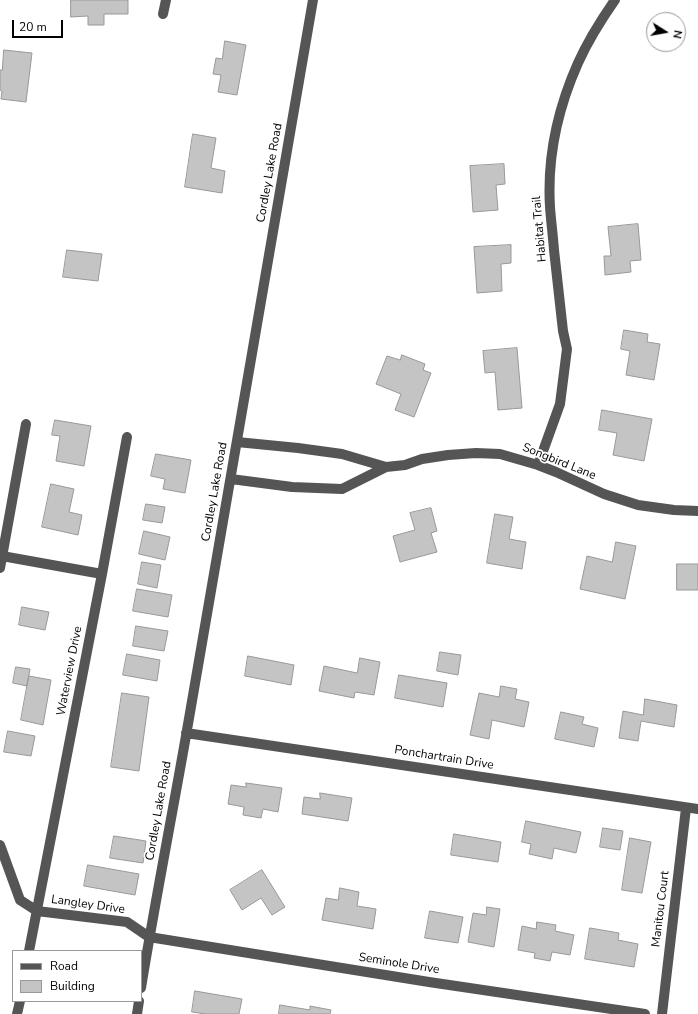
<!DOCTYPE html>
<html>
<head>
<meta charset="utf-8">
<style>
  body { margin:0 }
  #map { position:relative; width:698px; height:1014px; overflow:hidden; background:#fff; font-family:"Nunito Sans",sans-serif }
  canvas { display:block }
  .legend { position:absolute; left:12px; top:950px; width:130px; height:52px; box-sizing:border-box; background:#fff; border:1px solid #999; margin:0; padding:5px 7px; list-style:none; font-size:12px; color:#000 }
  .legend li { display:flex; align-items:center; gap:8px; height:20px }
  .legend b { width:20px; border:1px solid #999 }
  .north { position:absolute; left:646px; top:12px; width:40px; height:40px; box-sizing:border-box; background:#fff; border:1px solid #999; border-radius:50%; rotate:101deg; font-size:11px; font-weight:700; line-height:16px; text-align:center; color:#000 }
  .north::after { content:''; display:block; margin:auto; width:14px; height:18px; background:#000; clip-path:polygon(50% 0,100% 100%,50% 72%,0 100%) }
  .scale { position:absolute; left:12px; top:20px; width:51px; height:18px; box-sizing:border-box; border:2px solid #000; border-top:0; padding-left:5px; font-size:12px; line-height:14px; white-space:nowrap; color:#000; -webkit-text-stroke:3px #fff; paint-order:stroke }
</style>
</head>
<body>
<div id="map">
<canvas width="698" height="1014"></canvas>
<ul class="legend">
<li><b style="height:5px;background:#555"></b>Road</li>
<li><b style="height:11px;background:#c4c4c4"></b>Building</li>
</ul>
<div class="north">N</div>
<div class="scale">20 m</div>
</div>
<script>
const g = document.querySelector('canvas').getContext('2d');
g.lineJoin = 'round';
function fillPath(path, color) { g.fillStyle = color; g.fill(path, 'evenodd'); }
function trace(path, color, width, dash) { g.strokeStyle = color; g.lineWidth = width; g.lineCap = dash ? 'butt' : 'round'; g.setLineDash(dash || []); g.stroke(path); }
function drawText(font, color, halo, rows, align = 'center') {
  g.font = font + ' "Nunito Sans",sans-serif'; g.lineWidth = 3.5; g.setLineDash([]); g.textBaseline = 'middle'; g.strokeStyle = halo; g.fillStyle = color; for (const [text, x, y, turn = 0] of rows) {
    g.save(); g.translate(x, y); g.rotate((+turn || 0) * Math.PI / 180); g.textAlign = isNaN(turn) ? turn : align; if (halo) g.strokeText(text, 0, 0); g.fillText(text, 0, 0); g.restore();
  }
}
const building = new Path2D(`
  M71,0h57v14h-24v11h-16v-9l-17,1z
  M225,41l21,4 -9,50 -19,-3 3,-17 -8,-1 3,-16 6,1z
  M4,50l28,3 -6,49 -25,-3 1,-8 -2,-1v-20h2z
  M193,134l23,4 -5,30 14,3 -3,22 -37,-6z
  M504,164l1,20 -9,1 2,25 -25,2 -3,-46z
  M638,224l3,36 -11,1 1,11 -26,3 -1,-19h7l-3,-29z
  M511,245v18l-10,1 1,27 -25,2 -3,-46z
  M67,250l35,4 -4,27 -35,-4z
  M624,330l24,4 -1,8 13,2 -6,36 -28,-5 4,-24 -9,-2z
  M517,348l5,60 -24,2 -3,-38 -10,1 -2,-22z
  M402,355l23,9 -2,6 8,3 -17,44 -19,-7 6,-16 -25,-10 11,-28 13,4z
  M602,410l50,9 -8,42 -31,-6 4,-22 -18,-3z
  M55,420l36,6 -7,40 -28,-5 4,-25 -8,-1z
  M156,454l35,6 -6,33 -22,-4 2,-10 -14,-3z
  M51,484l23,5 -5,23 13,3 -4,20 -36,-8z
  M146,504l19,3 -3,16 -19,-3z
  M431,508l6,23 -6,2 6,19 -37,10 -7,-26 22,-6 -5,-17z
  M495,514l18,3 -4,22 17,3 -4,27 -35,-6z
  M144,531l26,6 -5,23 -26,-6z
  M616,542l20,4 -11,53 -45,-10 7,-33 25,6z
  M142,562l19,3 -4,23 -19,-4z
  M677,564h21v26h-21z
  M137,589l35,6 -4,22 -35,-6z
  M22,607l27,5 -4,18 -26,-5z
  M136,626l32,5 -4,20 -31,-5z
  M440,652l21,3 -3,20 -21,-4z
  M127,654l33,6 -3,21 -34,-6z
  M248,656l46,9 -3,20 -46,-9z
  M360,658l20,4 -6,33 -19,-3 -1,6 -35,-7 5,-25 33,7z
  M16,667l14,2 -3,17 -14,-3z
  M399,675l48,8 -4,24 -48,-9z
  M29,676l22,4 -8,45 -22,-5z
  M501,686l16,3 -2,10 14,3 -5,25 -32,-7 -3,19 -19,-4 9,-42 20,4z
  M122,693l27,4 -10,74 -28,-4z
  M645,699l32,6 -3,22 -33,-6 -3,20 -19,-3 4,-27 20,4z
  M561,712l23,5 -2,7 16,4 -4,19 -39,-8z
  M8,731l27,5 -4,20 -27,-4z
  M246,783l36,5 -4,24 -15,-3 -2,9 -18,-3 1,-8 -16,-3 3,-19 15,2z
  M320,793l32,5 -4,23 -46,-7 2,-17 16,2z
  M526,821l55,11 -5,21 -22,-5 -2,11 -23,-5 2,-10 -9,-2z
  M603,828l20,3 -3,19 -20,-3z
  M454,834l47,8 -3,20 -47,-7z
  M114,836l32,5 -3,22 -33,-5z
  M630,838l21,4 -9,51 -20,-3z
  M88,865l51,9 -4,21 -51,-9z
  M262,870l23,37 -13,8 -11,-17 -19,12 -12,-20z
  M340,888l19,4 -2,14 19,3 -3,20 -51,-9 4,-22 12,2z
  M487,907l13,2 -6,38 -26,-5 5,-29 13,2z
  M430,911l33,6 -5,26 -33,-5z
  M537,922l19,3 -1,6 19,4 -4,20 -18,-3 -2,9 -16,-3 1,-5 -17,-3 4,-24 14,3z
  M590,928l29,5 -1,7 20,4 -4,23 -49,-8z
  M195,991l47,8 -3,15h-33l-14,-2z
  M280,1005l30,5v-4l21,4 -1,4h-51z`);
const minor = new Path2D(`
  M163,14l3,-14
  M237,442l61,6 44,6 44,13
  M538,465l22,-61 7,-55 -4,-18c-3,-27 -6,-54 -9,-81 -1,-14 -3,-29 -4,-43 -3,-49 8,-99 28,-144 10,-22 23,-43 37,-63
  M231,479l61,8 50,2 44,-22 19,-2 17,-6 26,-4 28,-2 24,1 38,11 18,7 48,22 34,11 36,5 24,1
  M2,556l100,18
  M0,568l26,-144
  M186,733l512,76
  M0,845l20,55 17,11 90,11 22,15 280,45 216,32
  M29,951l73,-377 25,-137
  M141,988c14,-86 31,-172 46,-258 42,-243 84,-487 126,-730
  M17,1014l3,-13
  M137,1014l2,-13
  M662,1014l24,-206`);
const streetNames = [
  ["Cordley Lake Road",270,173,-80],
  ["Habitat Trail",540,229,-95],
  ["Songbird Lane",559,462,22],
  ["Cordley Lake Road",215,492,-80],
  ["Waterview Drive",70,671,-79],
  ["Ponchartrain Drive",444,758,9],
  ["Cordley Lake Road",159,811,-80],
  ["Langley Drive",88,905,8],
  ["Manitou Court",661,909,-83],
  ["Seminole Drive",399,964,9]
];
fillPath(building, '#c4c4c4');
trace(building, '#999', 1);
trace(minor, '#555', 10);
drawText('12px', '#000', '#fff', streetNames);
</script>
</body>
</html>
